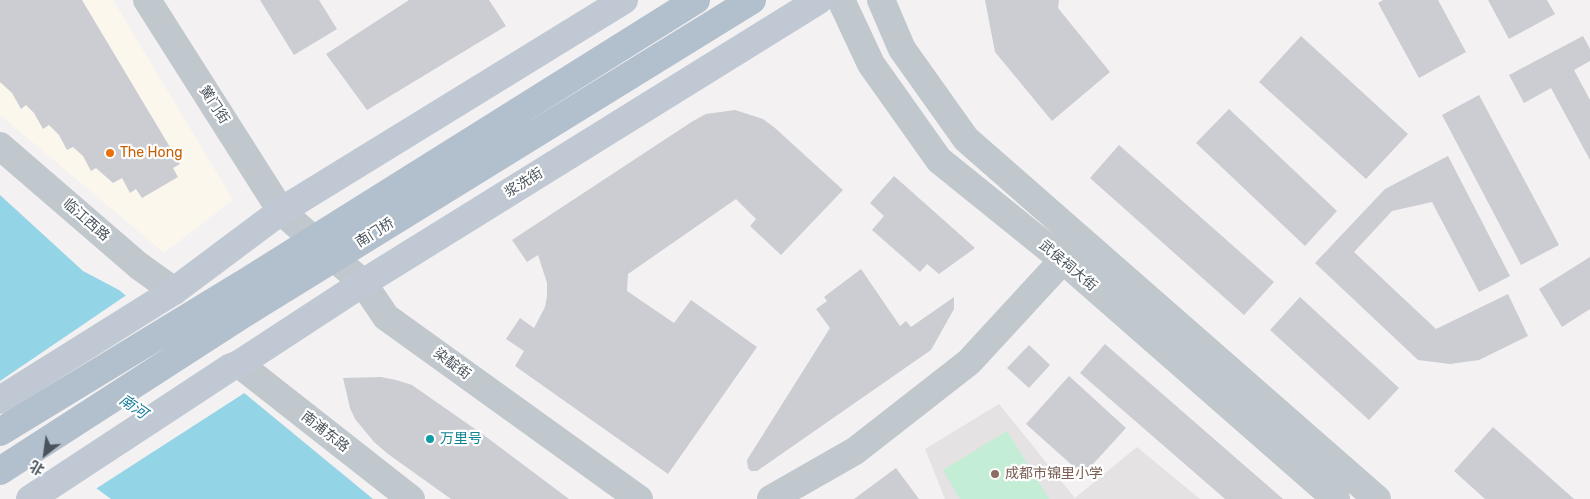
<!DOCTYPE html>
<html>
<head>
<meta charset="utf-8">
<style>
  body { margin:0 }
  #map { position:relative; width:1590px; height:499px; overflow:hidden; background:#f3f1f1; font-family:Rubik,"Noto Sans SC",sans-serif }
  canvas { display:block }
  .north { position:absolute; left:20px; top:429px; width:50px; height:50px; -webkit-text-stroke:4px #fff; paint-order:stroke; rotate:210deg; font-size:14px; font-weight:700; line-height:20px; text-align:center; color:#4a535d }
  .north::after { content:''; display:block; margin:auto; width:18px; height:22px; background:#4a535d; clip-path:polygon(50% 0,100% 100%,50% 72%,0 100%) }
</style>
</head>
<body>
<div id="map">
<canvas width="1590" height="499"></canvas>
<div class="north">北</div>
</div>
<script>
const g = document.querySelector('canvas').getContext('2d');
g.lineJoin = 'round';
function fillPath(path, color) { g.fillStyle = color; g.fill(path, 'evenodd'); }
function trace(path, color, width, dash) { g.strokeStyle = color; g.lineWidth = width; g.lineCap = dash ? 'butt' : 'round'; g.setLineDash(dash || []); g.stroke(path); }
function drawText(font, color, halo, rows, align = 'center') {
  g.font = font + ' Rubik,"Noto Sans SC",sans-serif'; g.lineWidth = 4.5; g.setLineDash([]); g.textBaseline = 'middle'; g.strokeStyle = halo; g.fillStyle = color; for (const [text, x, y, turn = 0] of rows) {
    g.save(); g.translate(x, y); g.rotate((+turn || 0) * Math.PI / 180); g.textAlign = isNaN(turn) ? turn : align; if (halo) g.strokeText(text, 0, 0); g.fillText(text, 0, 0); g.restore();
  }
}
const commercial = new Path2D(`
  M0,0h113l120,200 -69,53 -164,-138z`);
const education = new Path2D(`
  M999,404l76,94 62,-51 63,52h-255l-20,-50z`);
const green = new Path2D(`
  M1007,431l42,68h-89l-17,-29z`);
const water = new Path2D(`
  M0,195l83,76 36,19 254,209h-262l-111,-81z`);
const pier = new Path2D(`
  M128,294l118,98 -152,98 -94,-69v-40z`);
const building = new Path2D(`
  M0,0h82l98,164 -7,4 5,9 -36,21 -6,-9 -6,4 -8,-15 -9,5 -17,-15 -5,3 -8,-15 -10,-9 -6,3 -8,-15 -10,-10 -6,4 -9,-16 -8,-8 -5,4 -9,-16 -12,-11z
  M260,0h59l18,29 -43,26z
  M409,0h80l17,26 -139,84 -41,-56z
  M985,0h74l-1,8 52,64 -58,49 -57,-69z
  M1383,0h55l28,52 -47,26 -41,-75z
  M1488,0h59l8,14 -46,25z
  M1301,36l107,98 -42,45 -107,-97z
  M1583,36l7,13v12l-16,9 16,30v60l-39,-72 -27,15 -15,-28z
  M1479,95l80,150 -38,20 -79,-150z
  M1229,109l108,102 -32,35 -109,-103z
  M735,110l28,9 12,9 68,62 -62,65 -31,-29 6,-7 -20,-20 -108,75 -1,17 47,32 17,-23 66,47 -89,127 -153,-108 9,-15 -18,-12 14,-21 14,10 11,-21 2,-11v-13l-9,-28 -11,7 -15,-22 181,-119 13,-7z
  M1119,145l155,137 -30,33 -154,-137z
  M1448,156l62,120 -31,16 -47,-90 -40,9 -38,41 82,77 72,-35 20,42 -49,24 -29,4 -32,-4 -103,-97 70,-74z
  M894,176l62,55 19,17 -36,26 -12,-10 -7,8 -48,-42 12,-14 -14,-13z
  M1590,257v52l-28,18 -23,-38z
  M861,269l39,57 6,-5 5,6 43,-30v12l-23,41 -174,121h-6l-3,-3 -1,-8 83,-132 -14,-19 11,-8 -3,-4z
  M1300,297l99,91 -30,32 -99,-90z
  M1105,344l178,155h-58l-145,-126z
  M1029,345l21,20 -21,23 -22,-20z
  M1069,376l57,52 -43,47 -57,-51z
  M381,377l15,3 16,5 73,51 84,63h-118l-63,-45 -14,-12 -19,-23 -5,-11 -7,-30z
  M1493,427l81,72h-89l-31,-28z
  M896,468l23,31h-65z`);
const minor = new Path2D(`
  M0,146l139,120 35,25
  M281,211l82,72 23,34 253,182
  M239,364l172,135
  M771,499l84,-48 114,-89 94,-102`);
const tertiary = new Path2D(`
  M147,0l134,211
  M841,0l30,64 68,96 124,100 273,239
  M881,0l21,49 64,90 411,360`);
const secondary = new Path2D(`
  M0,400l174,-109 107,-80 343,-211
  M30,499l201,-132 8,-3 124,-81 456,-283`);
const primary = new Path2D(`
  M0,432l241,-147
  M0,471l248,-160`);
const primaryBridge = new Path2D(`
  M241,285l455,-285
  M248,311l504,-311`);
const markers = [
  [110,153,5,"#e8710a"],
  [430,439,5,"#0f9aa8"],
  [995,474,5,"#8d6e63"]
];
const streetNames = [
  ["黉门街",214,105,57],
  ["浆洗街",524,183,-32],
  ["临江西路",86,220,41],
  ["南门桥",375,233,-32],
  ["武侯祠大街",1068,266,40],
  ["染靛街",452,364,36],
  ["南浦东路",325,432,38]
];
const foodNames = [
  ["The Hong",120,153]
];
const cultureNames = [
  ["万里号",440,439]
];
const educationNames = [
  ["成都市锦里小学",1005,474]
];
const waterNames = [
  ["南河",133,407,35]
];
fillPath(commercial, '#fbf7ec');
fillPath(education, '#e4e2e2');
fillPath(green, '#c3edd4');
fillPath(water, '#93d4e6');
fillPath(pier, '#f3f1f1');
fillPath(building, '#cbcdd3');
trace(minor, '#c0c8ce', 28);
trace(tertiary, '#c0c8ce', 28);
trace(secondary, '#c0c9d3', 28);
trace(primary, '#b2bfcd', 28);
trace(primaryBridge, '#b2bfcd', 28);
for (const [x, y, r, color] of markers) { const dot = new Path2D(); dot.arc(x, y, r, 0, 2 * Math.PI); g.fillStyle = color; g.fill(dot); trace(dot, '#fff', 2); }
drawText('14px', '#4a535d', '#fff', streetNames);
drawText('14px', '#c56008', '#fff', foodNames, 'left');
drawText('14px', '#0d838f', '#fff', cultureNames, 'left');
drawText('14px', '#785e54', '#fff', educationNames, 'left');
drawText('italic 15px', '#177d9c', '#fff', waterNames);
</script>
</body>
</html>
